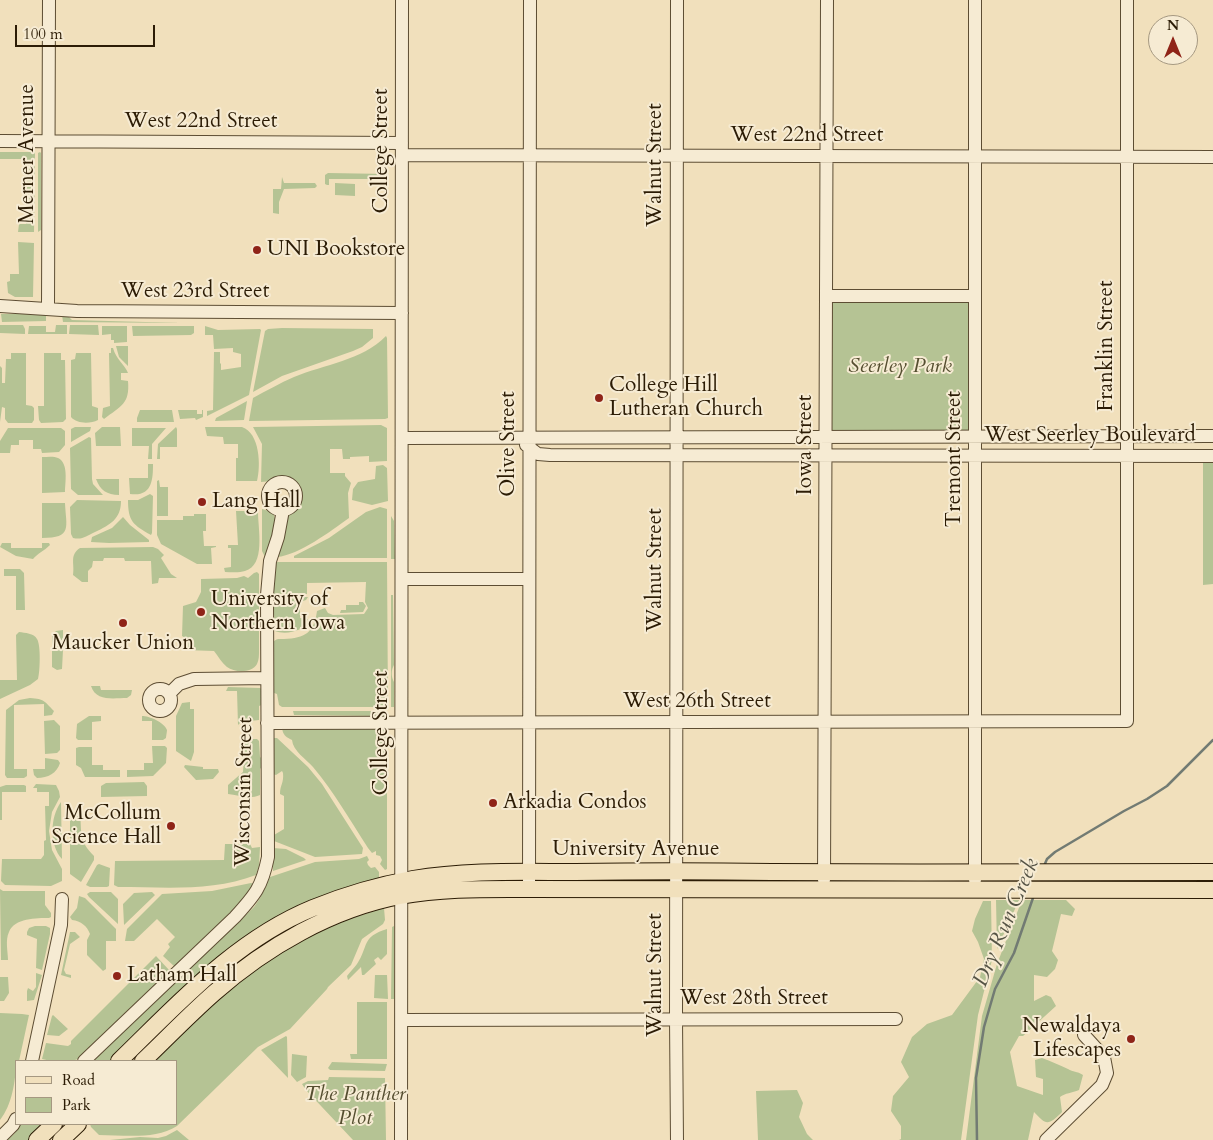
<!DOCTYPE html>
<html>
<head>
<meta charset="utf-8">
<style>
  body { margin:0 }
  #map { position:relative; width:1213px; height:1140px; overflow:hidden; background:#f1e0bc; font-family:Cardo,serif }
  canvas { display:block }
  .legend { position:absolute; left:15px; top:1060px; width:162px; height:65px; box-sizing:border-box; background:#f6ebd3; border:1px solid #a59881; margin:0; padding:6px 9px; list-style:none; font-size:15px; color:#2c1c05 }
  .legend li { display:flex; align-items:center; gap:10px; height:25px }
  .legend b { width:25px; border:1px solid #a59881 }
  .north { position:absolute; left:1148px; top:15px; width:50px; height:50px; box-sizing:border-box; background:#f6ebd3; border:1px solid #a59881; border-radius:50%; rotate:0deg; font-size:14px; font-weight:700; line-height:20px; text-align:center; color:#2c1c05 }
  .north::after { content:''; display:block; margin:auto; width:18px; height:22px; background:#8f2418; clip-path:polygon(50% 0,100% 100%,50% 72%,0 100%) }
  .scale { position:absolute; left:15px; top:25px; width:140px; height:22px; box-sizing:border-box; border:2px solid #2c1c05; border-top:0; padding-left:6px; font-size:15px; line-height:18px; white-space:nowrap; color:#2c1c05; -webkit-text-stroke:4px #f6ebd3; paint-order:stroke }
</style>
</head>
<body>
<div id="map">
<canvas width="1213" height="1140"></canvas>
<ul class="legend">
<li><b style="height:6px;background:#f1e0bc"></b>Road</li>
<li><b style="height:14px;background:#b5c394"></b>Park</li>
</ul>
<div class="north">N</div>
<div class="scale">100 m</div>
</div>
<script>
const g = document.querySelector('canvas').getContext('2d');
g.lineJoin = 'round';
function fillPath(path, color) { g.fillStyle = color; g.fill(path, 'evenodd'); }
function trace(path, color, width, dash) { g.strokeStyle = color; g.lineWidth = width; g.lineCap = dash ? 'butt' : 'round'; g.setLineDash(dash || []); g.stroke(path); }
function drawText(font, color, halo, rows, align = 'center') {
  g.font = font + ' Cardo,serif'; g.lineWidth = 4; g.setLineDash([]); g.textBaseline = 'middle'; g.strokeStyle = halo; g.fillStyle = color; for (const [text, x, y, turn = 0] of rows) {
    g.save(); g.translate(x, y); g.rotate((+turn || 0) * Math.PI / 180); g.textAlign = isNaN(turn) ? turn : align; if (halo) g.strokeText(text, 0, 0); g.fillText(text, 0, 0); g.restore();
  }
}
const green = new Path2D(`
  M0,152h35l-1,80h-16l1,-8h7l1,-65h-27z
  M40,152l1,1v77l-3,2v-79z
  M328,173l59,1v5h-58v6h-2l-2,-1v-9z
  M282,177l2,6h31l2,3 -2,2 -31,1 -5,13v12l-6,-1v-24h8z
  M335,183l20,1v12l-20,-1z
  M18,242l16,1 -1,54h-18l-7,-4 -1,-11 3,-1v-7h9z
  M826,296h149v141h-149z
  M1,314h43l2,2v5l-44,1z
  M62,315h5l5,5 110,3 -119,-1z
  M0,325h23l2,4v5l-25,-1z
  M56,325h11v9h-39l1,-8h17v6h9z
  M70,325h28l1,10 -30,-1z
  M102,326h25v16l-13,1v-3h-3v-6l-9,1z
  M132,326h62v7l-3,2 -58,1z
  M205,326l13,4 42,-1 1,1 -12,65 -42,21v-5l6,-1 1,-58h6v11l1,1v6l20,-3v-13l-8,-2v-4l-19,1 -1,-14h-8z
  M282,328l91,1v9l-11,9 -9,4 -71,25 -29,16 12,-61 3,-2z
  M386,336l1,2 1,80 -3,1 -136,2 4,-23c13,-7 27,-15 41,-21 31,-13 67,-16 92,-41z
  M116,346h12v20l-9,-9z
  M111,348h2c3,11 12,17 15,25h-7v7l7,1c2,23 -7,25 -24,38l-2,-2 1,-9 7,-2 -1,-53h2z
  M11,353h15v52l6,1 2,2v12l-2,3h-24l-3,-4v-11l-3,-1 -2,15v-56l2,2v15h3l1,-24h5z
  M44,353h17v7h4l1,59 -3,3 -22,1 -2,-3 -1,-14h6z
  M76,353h15l1,53 6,2v12c-8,4 -21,4 -27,-3v-57l4,-1z
  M247,401l-3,19 -29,1 1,-3z
  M140,410h32l2,12h-37v-4z
  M178,410h19v4h5v-4h1v7l-7,3 -1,-2 -15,1z
  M381,425l6,3v33l-18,1v-6l-19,1v2h-7l-1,-10h-12v24h15v3l6,7 -3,10 1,25c-18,13 -50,37 -72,39l11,-44 9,-7c5,-12 1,-29 -15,-28 -8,0 -13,4 -21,4l1,-38 -9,-17z
  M75,427h16l-1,4 -19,11v-13z
  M102,427h18l1,19h-25l-1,-13z
  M176,427l1,2v18h-17v12h-3l1,-15z
  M205,427h37c18,6 19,39 15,54h-21v-23h2v-14h-14l-1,-7 -16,-1z
  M8,428h53l4,3v14l-6,7 -17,1 -1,-4h-8v-9h-14v5h-8l-1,8h-10v-12z
  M132,428h34l-14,16v15h-4l1,-13h-17z
  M89,437l2,1 1,41 1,5 10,11h-25l-7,-6 -1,-41z
  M1213,455v129l-10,1v-129z
  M42,457c5,0 12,-1 16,1 11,5 7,25 7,34l-23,1z
  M148,464h5c0,16 -1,33 -23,30l-1,-16h19z
  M376,466l7,-1 4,3 1,33 -16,4 -20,-5 1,-11 5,-7 17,-3z
  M96,479h23v16c-12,0 -19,-5 -23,-16z
  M159,480l1,7h8v29h-11v-35z
  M150,494l3,2 -1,37 -1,2c-18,-10 -23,-14 -23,-35h10z
  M77,500l44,1c0,18 -11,24 -26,31 -9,4 -12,8 -22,6l-2,-4 -1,-27z
  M42,503h23c1,24 8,35 -23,35z
  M380,507l7,2v49h-93v-2l35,-18 37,-26z
  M262,509l10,3c9,10 -2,34 -7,45l-3,-6z
  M236,511h20l2,1c0,17 8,53 -13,59 -6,2 -14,1 -20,1l-1,-4 7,-1v-19h-3v-3h10z
  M194,514h12v17h-3l1,15h12v1l-5,1 1,16h-15l-36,-20 -4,-9v-15h26v-4h11z
  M391,516l3,5 1,38h-4z
  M123,517l7,8 19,15v2l-40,1 -18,-1 1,-5 20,-9z
  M2,543h9v5h31v-5h7l1,2c-6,6 -12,8 -17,14l-17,-3 -16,-9z
  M153,547l5,2 6,6 -3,3 10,16 6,4h-18l-1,5 -6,1 -1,-23h-26l-1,-3h-20l-1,3h-10l-1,6 -4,4v11h-6l-9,-7c2,-11 -4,-20 7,-27z
  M277,562h110l1,145h-106l-3,-2 -2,-11 -3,-1 -1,-51c4,-4 6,-3 11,-3 21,-1 30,-6 33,-28l8,-3 3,5 5,2 31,-1 4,-6 -3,-6 1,-20 -59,1v11h-33l-1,-2 1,-27z
  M4,569h16l4,4 1,37h-9v-34h-12z
  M257,572l2,2v77c0,4 0,9 -2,13 -5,9 -22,9 -30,3 -5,-4 -9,-11 -13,-16l-29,-1 -1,-2 4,-6 -1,-3 -5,-3 1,-30 13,-4 5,-10v-13l36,-1 7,-2 4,2 6,-5z
  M391,595h2l1,70c-3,5 -3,12 0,17v25h-3z
  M274,597h34l-2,3 -6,2v16l8,1c-3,13 -23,16 -33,12l-2,-33z
  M359,602h4l3,4 -3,6 -23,1 1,-3h5v-5h13z
  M63,630v8l-4,6 4,6 -1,19 -5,1 -5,-3v-32l4,-4z
  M19,632c6,1 15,1 18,7 4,6 3,33 1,40l-8,6 -30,14v-19h17l-1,-45z
  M91,686h9l1,4h31l-1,5 -4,3c-13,0 -31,4 -36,-12z
  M228,687l32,1 4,3v13l-5,2v14l-18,2 -3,3 -1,-34h-11z
  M30,698c15,1 14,3 24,13l-2,4 -8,1v-12l-30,1v64h13v7l-3,2h-17l-2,-3 1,-65 13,-10z
  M190,702v7h4v43l-3,9 -15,-10v-35l6,-13z
  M293,711h92l2,3 -2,2 -91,-1z
  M89,716h12v5l-9,1v18h-14l-2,-2 1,-14z
  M142,716c7,0 22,6 25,14 0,2 -1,6 -1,8l-3,2h-11v-19h-10z
  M282,719l105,10v140l-2,1 -5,-6 2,-4 -2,-4 -4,-1v-4l-4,2 -4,-5c-18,-28 -34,-56 -55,-81 -7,-8 -20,-16 -21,-27 -11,-5 -10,-10 -10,-21z
  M54,720l6,6v24l-3,3 -12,1 -1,-33z
  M273,738h4l31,29 14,17 41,64 -1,6 -47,3 -41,-16v-6l10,-6v-33l-4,-2c0,-9 4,-11 3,-21l-1,-2 -6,4 -3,-1z
  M245,739h12l2,2 1,16 4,3v4l-4,5v26c-11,5 -22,0 -32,-1v-9l15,-13z
  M152,746h13l2,2 -1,15 -13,13 -26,1v-7h17v-7h9z
  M79,747h13v18h11v5h17v7h-35l-4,-9 -5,-3v-17z
  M45,758l13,2 2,3c-3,10 -12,15 -23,15l-3,-3 -1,-6h12z
  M185,765l18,2v2h15l1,3 -6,7 -17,1 -12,-13z
  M144,782l3,4v10l-46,1v-11l5,-3z
  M36,784l20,1 3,6 1,6 -8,15 -3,19 3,19 10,19v12l-11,5 -46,-1 -4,-4 1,-22h39l3,-4v-14l2,-1 -1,-34h4v-14h-12v-4h-4z
  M6,785h18l2,1v6h-24v28h-2v-33z
  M61,802l1,57c-13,-14 -12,-42 -1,-57z
  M70,812h10c2,20 -2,28 14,44v4l-13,22 -11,-8z
  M225,844h25l2,4 8,-1 -1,19 -3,9c-44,17 -92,12 -138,12l-4,-2 1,-24 109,-1z
  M273,848l13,1 18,9 2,2 -33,11z
  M367,856l2,4 -2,2 1,3 3,3 4,-1 4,5v8l-64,22 -157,114 -47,45h-18l161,-154 6,-9 10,-21 45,-15 44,-3z
  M99,864l11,4 -1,18 -2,1h-17l-4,-2 11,-20z
  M251,883l3,1 -10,17 -69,66 -12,-11 7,-9 -2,-3 7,-7 -18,-18 -23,22h-9l2,-12 35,-35 50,-3z
  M0,889l3,2h42v14l6,8v4l-2,1c-12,0 -35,0 -40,14 -4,8 -1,20 -1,28h-7z
  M90,892h21l7,7v25l-29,-27 -2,-3z
  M152,892l3,3 -2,2 -29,28 -1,-21 11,-11z
  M79,896l6,2 31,31v12h-10v28l-3,2 -16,-16v-15l3,-6c-3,-8 -9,-13 -18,-14l-2,-3 7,-9z
  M996,900h23l-22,49z
  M1022,900h44l9,9 -3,7 -11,-2 -9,37 6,9 -3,9 -8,8 -13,-2v26l12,-6 5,2 5,9 -33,30h-4l-9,16 7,34 26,9v-16l-7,-2 -1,-17 7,-2c9,3 17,7 26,11 5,3 9,2 15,6l-4,15c-7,3 -14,3 -19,7l2,15c-14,14 -16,13 -28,0l-6,28h-62l16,-124 15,-52z
  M983,901h8l1,59 -14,55 -17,125h-62l2,-1v-13l-10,-15 2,-15 16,-19 -8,-15 11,-25 15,-13 25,-9 28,-38 4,-18 -6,-17 -6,-11 3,-12z
  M384,908l1,12 -2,4 -21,15 -11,26 -23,22 -1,2 -37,40 -32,18 -81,79c-22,14 -53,9 -78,9l-8,-8 -1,-3h86v-63h-25l81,-76 58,-40 56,-25z
  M35,926h11l4,2v6l-8,36 -6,-2 1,-29 -10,-4v-3l2,-4z
  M394,926v73h-3l1,-72z
  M387,929v25l-6,6 -3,-3 -4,3 2,4 -12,11h-2l-1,-8 -13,13 -1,-4c3,-4 7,-8 10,-12 12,-18 4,-27 30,-35z
  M70,932h5l5,5 -10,7 -6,26 2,4 5,1v3l-10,-3z
  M156,956l14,15 -90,87c-11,6 -27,4 -38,1l4,-16 22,3 3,-2v-3z
  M36,973l6,2 -8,25 -7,1v-10l1,-3 5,3 3,-4z
  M375,975h12l1,24 -14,-1z
  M0,977h8l1,16 -5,8h-4z
  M357,1002h30v57h-36l-1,-5h7z
  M0,1013l22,1 7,1 -10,46h-3c0,19 -4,44 -16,59z
  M53,1015l15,14 -9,7 -12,-1 5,-19z
  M286,1036l1,1 1,41 -27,-28z
  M292,1054l15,2 -1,21 -9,5 -6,-7z
  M332,1062l55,2 -2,7 -55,-1 -2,-2z
  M329,1077l56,1 1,62h-33l-47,-50 -4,-6 6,-3 20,-1z
  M797,1090l6,13 -4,14 8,17 6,6h-55l-2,-49z
  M20,1124h26l-17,16h-22l7,-6z
  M177,1130l12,10h-79l30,-3 18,1 8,-2z`);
const stream = new Path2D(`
  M1044,866l3,-7 8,-7 69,-41 23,-12 20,-13 46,-46
  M977,1140l-1,-62 8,-51 11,-38 19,-36 20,-58`);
const minor = new Path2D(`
  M677,0l-1,1019 1,121
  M975,0v880
  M0,141l402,2
  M402,155l811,2
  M826,296h149
  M0,306l77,5 325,2
  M48,308l1,-308
  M402,438l811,-2
  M526,445l12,9 12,1 663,1
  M268 496a14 14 0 1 1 28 0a14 14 0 1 1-28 0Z
  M402,579h127
  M149 700a11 11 0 1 1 22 0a11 11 0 1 1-22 0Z
  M169,694l10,-10 15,-5 73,-1
  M267,723l860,-2v-721
  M824,880l3,-880
  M529,889l1,-889
  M402,1020l494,-1
  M32,1061l29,-136 1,-26
  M84,1061l151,-144c20,-22 27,-30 33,-60l-1,-262 3,-34 8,-24 5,-27
  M0,1138l13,-13 3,-6
  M401,1140l1,-1140
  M1046,1140l56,-55 5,-12 -3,-16 -20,-22`);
const major = new Path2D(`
  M119,1061c59,-57 116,-121 194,-153 32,-13 66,-23 100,-29 53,-9 108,-7 162,-7 66,-1 132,-1 197,0 147,1 294,0 441,0
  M143,1061c23,-22 46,-46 71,-68 52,-46 118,-84 186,-97 43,-8 86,-7 129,-7l684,1
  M37,1140l17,-16
  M61,1140l17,-16`);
const markers = [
  [257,250,5,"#8f2418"],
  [599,398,5,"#8f2418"],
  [202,502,5,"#8f2418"],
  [201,612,5,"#8f2418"],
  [123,623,5,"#8f2418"],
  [493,803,5,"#8f2418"],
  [171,826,5,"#8f2418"],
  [117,976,5,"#8f2418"],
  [1131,1039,5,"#8f2418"]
];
const streetNames = [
  ["West 22nd Street",201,122],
  ["West 22nd Street",807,136],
  ["College Street",382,151,-90],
  ["Merner Avenue",28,154,-90],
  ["Walnut Street",656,165,-90],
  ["West 23rd Street",195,292],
  ["Franklin Street",1107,346,-90],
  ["West Seerley Boulevard",1090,436],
  ["Olive Street",509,444,-90],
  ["Iowa Street",806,445,-90],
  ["Tremont Street",955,459,-90],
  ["Walnut Street",656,570,-90],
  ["West 26th Street",697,702],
  ["College Street",382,733,-90],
  ["Wisconsin Street",245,792,-89],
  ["University Avenue",636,850],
  ["Walnut Street",656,975,-90],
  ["West 28th Street",754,999]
];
const poiNames = [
  ["UNI Bookstore",267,250],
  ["College Hill",609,386],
  ["Lutheran Church",609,410],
  ["Lang Hall",212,502],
  ["University of",211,600],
  ["Northern Iowa",211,624],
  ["Maucker Union",123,644,"center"],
  ["Arkadia Condos",503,803],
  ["McCollum",161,814,"right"],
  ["Science Hall",161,838,"right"],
  ["Latham Hall",127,976],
  ["Newaldaya",1121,1027,"right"],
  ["Lifescapes",1121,1051,"right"]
];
const parkNames = [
  ["Seerley Park",900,367],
  ["The Panther",355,1095],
  ["Plot",355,1119]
];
const waterNames = [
  ["Dry Run Creek",1007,923,-67]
];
fillPath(green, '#b5c394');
trace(stream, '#727b73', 2.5);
trace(minor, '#5d4d33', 14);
trace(major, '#2c1c05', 18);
trace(minor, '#f6ebd3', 12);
trace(major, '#f1e0bc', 16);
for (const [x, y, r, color] of markers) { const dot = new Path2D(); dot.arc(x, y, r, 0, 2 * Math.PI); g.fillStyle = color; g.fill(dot); trace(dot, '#f6ebd3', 2); }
drawText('21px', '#2c1c05', '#f6ebd3', streetNames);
drawText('21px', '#2c1c05', '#f6ebd3', poiNames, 'left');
drawText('italic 21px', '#554e30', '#f6ebd3', parkNames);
drawText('italic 22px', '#555345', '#f6ebd3', waterNames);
</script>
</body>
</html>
